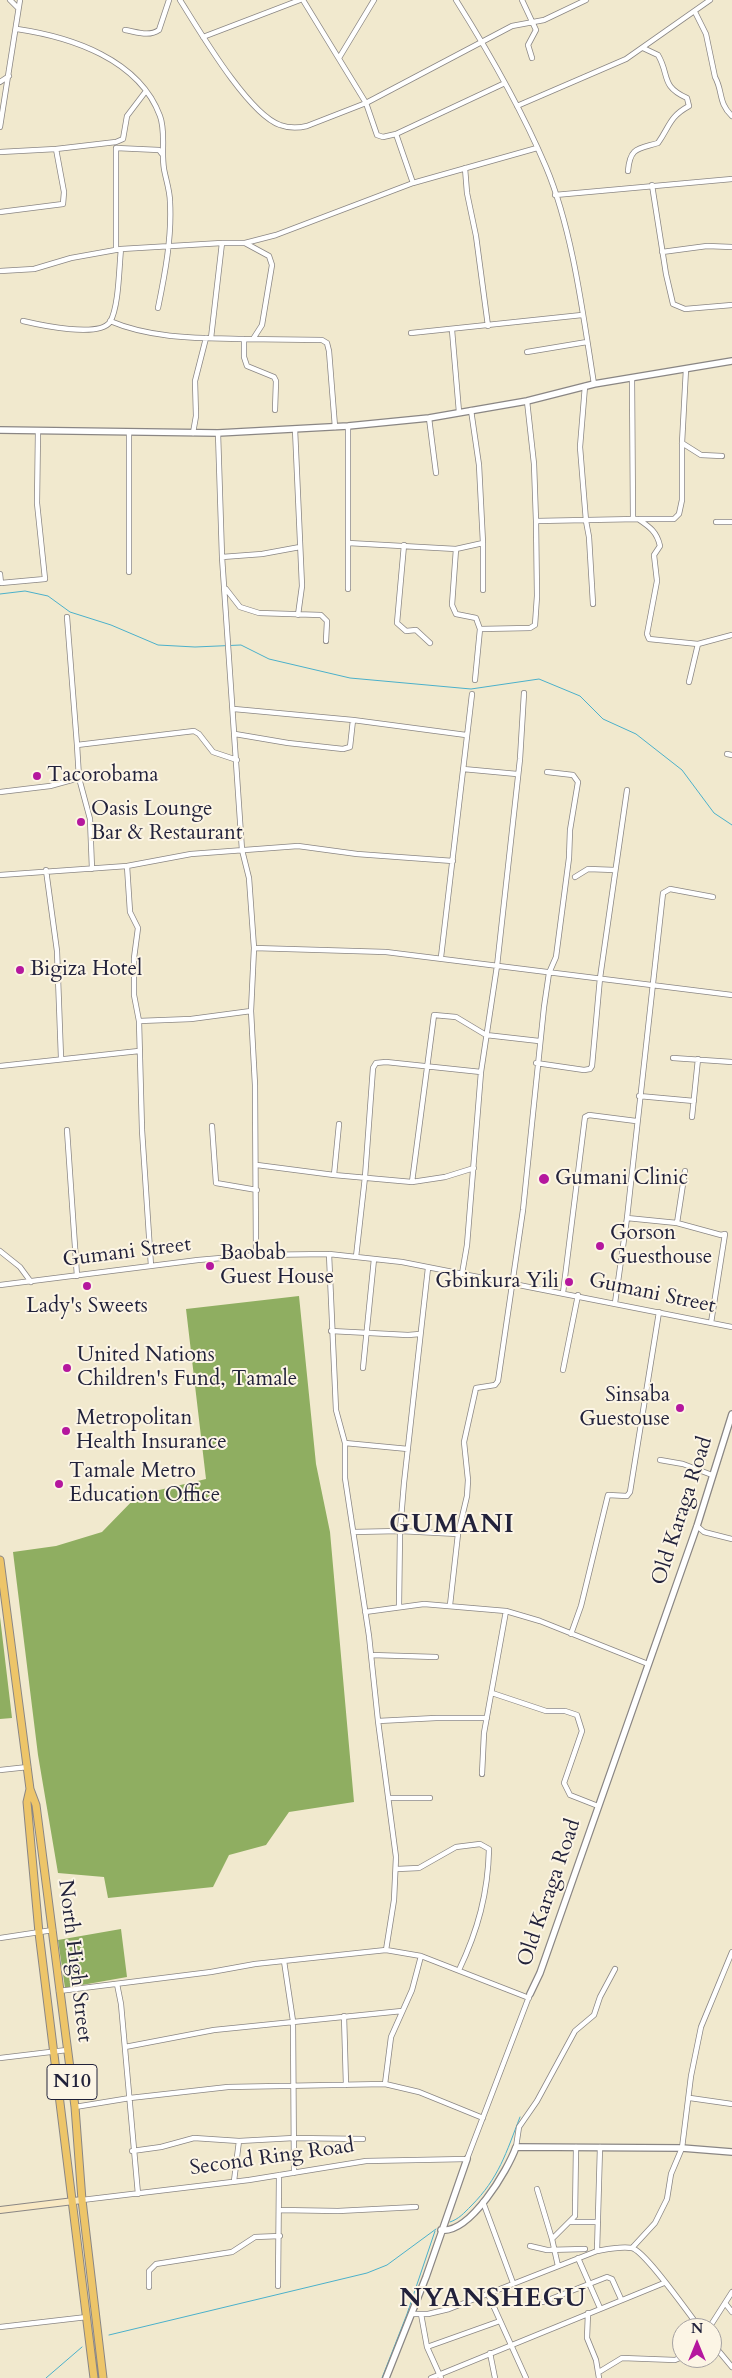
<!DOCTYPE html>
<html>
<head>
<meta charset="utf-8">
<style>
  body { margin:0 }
  #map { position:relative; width:732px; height:2378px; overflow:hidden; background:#f1e9ce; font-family:Cardo,serif }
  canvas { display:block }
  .north { position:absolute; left:672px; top:2318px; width:50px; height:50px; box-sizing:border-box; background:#fcf5e5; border:1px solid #a5a1a1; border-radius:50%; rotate:0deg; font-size:14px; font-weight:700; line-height:20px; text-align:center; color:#22223b }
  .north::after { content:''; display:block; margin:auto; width:18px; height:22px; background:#b5179e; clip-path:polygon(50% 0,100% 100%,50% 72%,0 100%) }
</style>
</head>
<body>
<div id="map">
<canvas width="732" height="2378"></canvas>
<div class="north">N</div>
</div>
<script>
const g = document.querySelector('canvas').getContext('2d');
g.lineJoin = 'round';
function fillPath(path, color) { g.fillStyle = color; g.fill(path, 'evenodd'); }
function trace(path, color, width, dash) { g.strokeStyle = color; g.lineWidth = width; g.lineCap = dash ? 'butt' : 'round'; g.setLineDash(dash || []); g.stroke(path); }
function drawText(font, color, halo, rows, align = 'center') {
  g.font = font + ' Cardo,serif'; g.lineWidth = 4; g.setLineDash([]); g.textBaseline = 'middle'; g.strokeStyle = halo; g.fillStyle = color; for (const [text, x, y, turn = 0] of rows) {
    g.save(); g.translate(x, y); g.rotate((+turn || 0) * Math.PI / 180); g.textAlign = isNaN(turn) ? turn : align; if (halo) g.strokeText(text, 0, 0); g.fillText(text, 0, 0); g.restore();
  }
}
const forest = new Path2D(`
  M299,1296l17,168 14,68 24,270 -65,10 -23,33 -37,10 -16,32 -105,11 -4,-21 -46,-4 -20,-118 -25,-203 43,-6 46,-14 36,-37 68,-16 -20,-170z
  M0,1617l12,101 -12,1z
  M121,1929l6,48 -62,11 -7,-48z`);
const stream = new Path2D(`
  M0,594l25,-3 23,5 22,16 41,13 47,20 37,2 46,-2 28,14 81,19 121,11 68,-10 41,17 23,23 33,15 46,36 32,43 18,12
  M450,2222c9,-3 14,-9 21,-16 28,-28 35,-53 49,-89
  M109,2335l258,-62 20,-8 49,-36
  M46,2378l36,-31
  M382,2378l25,-64 28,-83`);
const minor = new Path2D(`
  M10,0l8,8
  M180,0c19,30 68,114 100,125 8,3 19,3 27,1l59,-23 146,-77 32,-6 42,-20
  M303,0l63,103 11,32 6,2 13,-3 17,49
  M456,0c34,54 65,108 90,167 27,64 37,148 48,217
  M522,0l14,30 -8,15 4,13
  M695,12l11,22 9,43c8,14 3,26 17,39
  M17,29c54,8 122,30 143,87 6,16 1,35 4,53 2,11 6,22 6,33 2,35 -5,72 -12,106
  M125,30c12,2 24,7 34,0l10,-30
  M203,37l97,-37
  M339,58l35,-58
  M0,82l9,-6
  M517,106l109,-47 84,-59
  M0,127l20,-127
  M396,134l109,-51
  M0,152l56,-3 60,-7 7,-3 4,-23 19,-25
  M465,168l2,25 9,43 12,90
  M628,171c2,-24 10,-22 30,-28 12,-17 11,-26 31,-37l-2,-8c-27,-12 -17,-23 -29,-43l-15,-7
  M652,185l14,89 7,30 12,5 47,-4
  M555,195l177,-16
  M0,212l63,-8 1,-12 -8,-43
  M245,243l31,-8 137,-52 124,-35
  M116,250v-102l43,2 3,4
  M662,252l45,-6 25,1
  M0,271l34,-2 37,-11 50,-9 101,-6h23l24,13 3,9 -10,60 -9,14
  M23,321c17,4 76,17 87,1 9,-15 9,-55 11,-73
  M110,321c42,18 90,17 134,18v18l3,9 27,11 2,4 -1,29
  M452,330l7,82
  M411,333l171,-18
  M211,338l11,-95
  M244,339l78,1 5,3 2,8 6,76
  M527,352l60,-10
  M632,378l1,141
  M585,386l-5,61 6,74 3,16 4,67
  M527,401l7,63 2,57 102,-2c12,8 19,13 22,27l-6,9 3,26 -10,53 2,5 49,5
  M429,418l7,55
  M348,426v163
  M295,429l7,157 -4,29
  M129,433v139
  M193,433l3,-17 -1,-35 11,-43
  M218,433l4,124 20,293 7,28 5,70 -3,63 4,74 1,170
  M682,443l19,12 21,1
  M639,519h35l5,-5 3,-14v-57l4,-74
  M716,522h16
  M348,543l108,6 27,-6 -4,-78 -8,-55
  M483,543v47
  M404,545l-7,78 9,8 10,-1 14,13
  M456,549l-4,56 4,9 20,4 4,11 -5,51
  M222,557l40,-3 38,-7
  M0,574l1,9 44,-4 -8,-76 1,-72
  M226,589l14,18 19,6 62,2 6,6 -1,20
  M67,617l10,128
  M480,629l50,-1 5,-3 2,-29 -1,-75
  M689,682l9,-38 34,-9
  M234,709l119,11 113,15
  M235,734l53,9 55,6 7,-2 3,-27
  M727,754l5,1
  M463,769l54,5
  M79,778l11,41 2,50
  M0,792l50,-6 29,-8 -2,-33 117,-14 5,3 14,18 24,8
  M127,866l3,46 8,16 -4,30v37l5,26
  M46,870l11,81 4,107
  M0,875l127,-9 64,-12 107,-8 59,8 96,7
  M575,877l13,-8 27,1
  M254,948l132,4 346,43
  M441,957l31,-263
  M673,1058l59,4
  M536,1063l48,7 6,-1 2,-3 8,-88 27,-188
  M0,1066l139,-15
  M639,1096l55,5
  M692,1117l6,-58
  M212,1126l4,57 41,7
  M67,1130l10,146
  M257,1165l77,10 78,7 33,-5 29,-9
  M334,1175l5,-51
  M412,1182l22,-167 22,2 30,18 53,6
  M627,1218l50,5 44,12 4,-1 -14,89
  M677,1223l8,-52
  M0,1251l20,16 11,15
  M329,1254l7,156 9,33v35l24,158 9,85 18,136 -2,43 -8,50
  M356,1257l9,-80 8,-109 3,-5 10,-1 95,10
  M151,1266l-9,-136 -3,-109 52,-2 60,-8
  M462,1274l5,-29 14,-173 16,-106 23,-207 4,-66
  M0,1285l198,-25 58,-5 73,-1 73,8 330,65
  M563,1293l22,-176 4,-2 47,6
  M615,1303l12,-85 36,-325 7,-4 43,8
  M331,1331l77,4 12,-1
  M363,1368l11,-109
  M563,1370l15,-75
  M345,1443l63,6
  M660,1460l23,4 29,11
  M697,1526l7,6 28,7
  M353,1532l47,-1 58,3
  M450,1605l8,-71 9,-38 1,-16 -4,-38 12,-54 19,-3 3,-4 25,-171 21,-203 5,-34 7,-16 13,-99 1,-28 8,-48 -5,-7 -26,-3
  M399,1606l1,-75 4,-48 24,-215
  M365,1612l59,-8 82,7 34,10 108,43
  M571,1634l10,-28 27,-111 19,1 3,-4 29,-180
  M371,1655l65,2
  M492,1693l54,18h19l12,4 5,16 -18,52 6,12 28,11
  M378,1721l58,-3h51
  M0,1770l28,-3
  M482,1774l2,-41 22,-122
  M388,1798h42
  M397,1869l22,-1 37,-21 24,-3 9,5c-1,44 -11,81 -30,121
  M0,1938l53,-8
  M284,1961l9,60 1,152
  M117,1984l4,20 17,190
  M59,1991l152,-19 44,-8 131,-14 35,6 108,42
  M344,2016l2,69
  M125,2047l89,-17 188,-19
  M0,2058l67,-8
  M385,2084l6,-47 21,-47 9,-34
  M690,2098l42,6
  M75,2107l55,-9 98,-11 157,-3 34,8 64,26
  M516,2147l3,-20 18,-26 38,-70 19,-16 6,-18 15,-28
  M132,2151l29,-4 33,-9 45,3 55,-3 69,1
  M234,2181l5,-40
  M537,2189l15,50
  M82,2200l167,-20 117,-19 101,-2 63,-165
  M483,2202l30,81
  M279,2210l59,1 78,-4
  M570,2222h28
  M530,2246l17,4 38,-1
  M632,2248l23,-25 12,-24 4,-25 11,-26 9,-72 10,-49 31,-75
  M597,2251l3,-104
  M578,2258l22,50
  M558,2266l-6,-27 23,-23 1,-69
  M278,2286l1,-111
  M149,2287v-16l7,-7 76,-12 23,-15 25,-1
  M488,2294l38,84
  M543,2302l64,-25 5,2 9,20
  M725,2303l7,9
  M588,2313l-1,25 9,22 3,18
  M412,2314h16l21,-5 148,-58c11,-2 24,-5 35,-3 14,4 56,65 68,80
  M421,2314l6,33 14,31
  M0,2327l87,-10
  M709,2328l23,-36
  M712,2343l20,24
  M427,2347l73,-26
  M490,2353l5,25
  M599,2372l23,-14 53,2 7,-3
  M431,2378l233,-95`);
const tertiary = new Path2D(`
  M0,430l218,3 130,-7 81,-8 98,-17 67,-17 138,-23
  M530,1994l10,-21 157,-447 35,-112
  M441,2230c29,4 67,-60 75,-83l166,1 50,4
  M386,2378l40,-101 41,-118`);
const secondary = new Path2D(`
  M0,2210l82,-10`);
const trunk = new Path2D(`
  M0,1560l30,229 6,16 39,302 7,93 21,178
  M30,1789l-3,13 12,131 55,445`);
const markers = [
  [37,776,5,"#b5179e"],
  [81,822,5,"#b5179e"],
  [20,970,5,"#b5179e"],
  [544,1179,6,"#b5179e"],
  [600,1246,5,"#b5179e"],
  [210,1266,5,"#b5179e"],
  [569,1282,5,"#b5179e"],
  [87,1286,5,"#b5179e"],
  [67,1368,5,"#b5179e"],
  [680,1408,5,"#b5179e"],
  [66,1431,5,"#b5179e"],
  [59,1484,5,"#b5179e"]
];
const shields = [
  [72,2082,50]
];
const shieldNames = [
  ["N10",72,2082]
];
const poiNames = [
  ["Tacorobama",47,776],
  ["Oasis Lounge",91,810],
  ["Bar & Restaurant",91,834],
  ["Bigiza Hotel",30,970],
  ["Gumani Clinic",555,1179],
  ["Gorson",610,1234],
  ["Guesthouse",610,1258],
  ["Baobab",220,1254],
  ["Guest House",220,1278],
  ["Gbinkura Yili",559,1282,"right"],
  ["Lady's Sweets",87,1307,"center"],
  ["United Nations",77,1356],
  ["Children's Fund, Tamale",77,1380],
  ["Sinsaba",670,1396,"right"],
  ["Guestouse",670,1420,"right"],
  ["Metropolitan",76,1419],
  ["Health Insurance",76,1443],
  ["Tamale Metro",69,1472],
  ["Education Office",69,1496]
];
const streetNames = [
  ["Gumani Street",127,1253,-7],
  ["Gumani Street",652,1294,12],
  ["Old Karaga Road",683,1511,-72],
  ["Old Karaga Road",550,1893,-71],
  ["North High Street",74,1961,83],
  ["Second Ring Road",272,2158,-8]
];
const districtNames = [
  ["GUMANI",452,1526],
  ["NYANSHEGU",493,2300]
];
fillPath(forest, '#8fae61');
trace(stream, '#4bb0ca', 1);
trace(minor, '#8a8684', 6);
trace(tertiary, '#8a8684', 8);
trace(secondary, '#8a8684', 8);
trace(trunk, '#8a8684', 9);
trace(minor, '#fff', 4.5);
trace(tertiary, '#fff', 5.5);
trace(secondary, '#f8e8c3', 6);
trace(trunk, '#edc569', 7);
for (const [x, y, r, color] of markers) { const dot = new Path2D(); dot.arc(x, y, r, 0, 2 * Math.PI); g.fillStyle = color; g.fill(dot); trace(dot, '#fcf5e5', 2); }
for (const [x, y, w] of shields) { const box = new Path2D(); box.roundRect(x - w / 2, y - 17.5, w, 35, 4); g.fillStyle = '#fcf5e5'; g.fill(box); trace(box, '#22223b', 1); }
drawText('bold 20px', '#22223b', null, shieldNames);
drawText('21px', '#22223b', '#fcf5e5', poiNames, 'left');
drawText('21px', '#22223b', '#fcf5e5', streetNames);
g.letterSpacing = '1px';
drawText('bold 26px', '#22223b', '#fcf5e5', districtNames);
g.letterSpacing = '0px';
</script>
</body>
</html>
